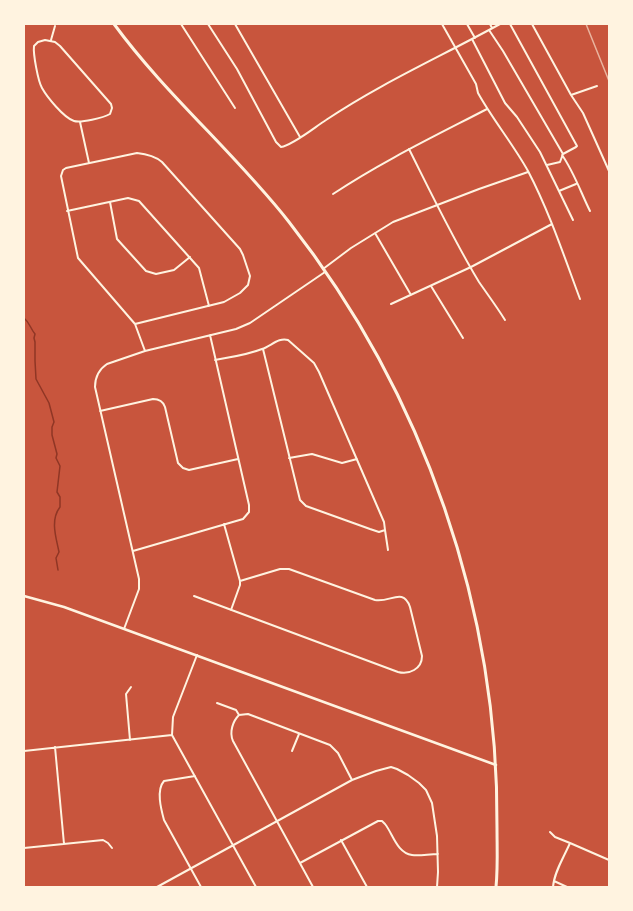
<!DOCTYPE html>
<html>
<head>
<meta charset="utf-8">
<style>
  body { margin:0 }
  #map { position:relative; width:633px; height:911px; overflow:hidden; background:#c8553d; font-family:"Golos Text",sans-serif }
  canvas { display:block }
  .frame { position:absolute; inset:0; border:25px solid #fff3e0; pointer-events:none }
</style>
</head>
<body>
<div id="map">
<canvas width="633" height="911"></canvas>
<div class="frame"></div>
</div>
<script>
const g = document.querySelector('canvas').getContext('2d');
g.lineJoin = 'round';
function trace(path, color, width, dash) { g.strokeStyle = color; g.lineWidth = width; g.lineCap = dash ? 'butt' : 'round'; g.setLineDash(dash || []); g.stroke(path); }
const stream = new Path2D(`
  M24,318c6,5 6,10 11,16l-1,4 1,4v19l1,18 13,24 5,19 -2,5v8l5,19 -1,4 4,8 -3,26 3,5v10c-10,13 -4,30 -1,45l-3,6 2,12`);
const minor = new Path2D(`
  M181,24l54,84
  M208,24l29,45 39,73 5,5c12,-2 34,-20 45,-27 55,-37 116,-64 174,-96
  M235,24l65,113
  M442,24l34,60 2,9c15,27 35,51 50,78 21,40 36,85 52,128
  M467,24l8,14
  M490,24l2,4
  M510,24l67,122 -1,1 -13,7 -3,8 -13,3
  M532,24l39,71 12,18 26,58
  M489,30l14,21 60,103
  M472,39l33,64 12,14 23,35 33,68
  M45,40l10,2 5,4 51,58 1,4 -2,6c-7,4 -29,9 -36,7 -10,-3 -27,-24 -32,-33 -4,-7 -9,-34 -8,-42l4,-4z
  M51,40l4,-14
  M571,95l26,-9
  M80,122l9,41
  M409,149c22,44 44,90 70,133 9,13 18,25 26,38
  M562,155c12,17 19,38 28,56
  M559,191l17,-7
  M333,194c48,-32 102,-58 154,-85
  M110,202l7,37 29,32 10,3 18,-4 16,-13
  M67,211l61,-13 11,3 60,67 10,38
  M375,233l36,62
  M323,269l28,-21 42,-26 86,-33 49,-17
  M431,286l32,52
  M391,304l80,-37 81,-43
  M135,324l-57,-66 -17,-82 2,-6 3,-2 71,-15c10,1 18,3 25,9l78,87 3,6 7,21 -2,9 -8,8 -16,9 -89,22 10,27
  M215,360c16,-3 32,-5 47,-11 9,-3 17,-12 26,-9l26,23 5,9 65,150 1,8 -6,2 -9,-3 -64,-23 -6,-6 -37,-151
  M100,411l53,-12c6,0 10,2 12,8l13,56 5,5 6,2 49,-11
  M289,458l23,-4 30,9 15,-4
  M224,524l16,57v4l-9,25
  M385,530l3,20
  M133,551l110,-32 6,-7v-7l-39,-170
  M194,596l204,76c11,3 24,-3 24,-16l-12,-49c-7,-20 -20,-4 -35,-7l-86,-31h-9l-40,12
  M124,629l15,-40v-10l-44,-192c0,-10 3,-17 12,-23l38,-13 91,-22 14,-6 75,-51
  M197,655l-24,62 -1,18 84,152
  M217,703l19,7 3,5
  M130,740l-4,-46 5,-7
  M55,747l9,97
  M24,751l148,-16
  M292,751l7,-17
  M195,776l-31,5c-8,9 -3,28 0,39l37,67
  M550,832l5,5 15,6
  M341,840l26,47
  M24,848l79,-8 5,3 4,5
  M24,863v7
  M300,863l78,-42h4l3,3c8,10 12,29 27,31 8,1 17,-1 26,-1
  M554,881l13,6
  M157,887l195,-107 24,-9 15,-4 6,2 11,6 11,8 7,7 6,13 5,33 1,36 -1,15
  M313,887l-80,-146c-4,-9 0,-20 6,-26l9,-1 82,31 8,8 14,27
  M553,887c1,-15 11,-30 17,-44l39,17`);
const tertiary = new Path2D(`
  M24,596l40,11 432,158`);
const secondary = new Path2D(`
  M114,24c52,71 121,129 175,198 135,172 210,388 208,606 0,20 1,39 -1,59`);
const rail = new Path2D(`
  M586,24l23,57`);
trace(stream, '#8f3625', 1.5);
trace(minor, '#fff3e0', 2);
trace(tertiary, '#fff3e0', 2.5);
trace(secondary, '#fff3e0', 3);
trace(rail, '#e9b49f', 1.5);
</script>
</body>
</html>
